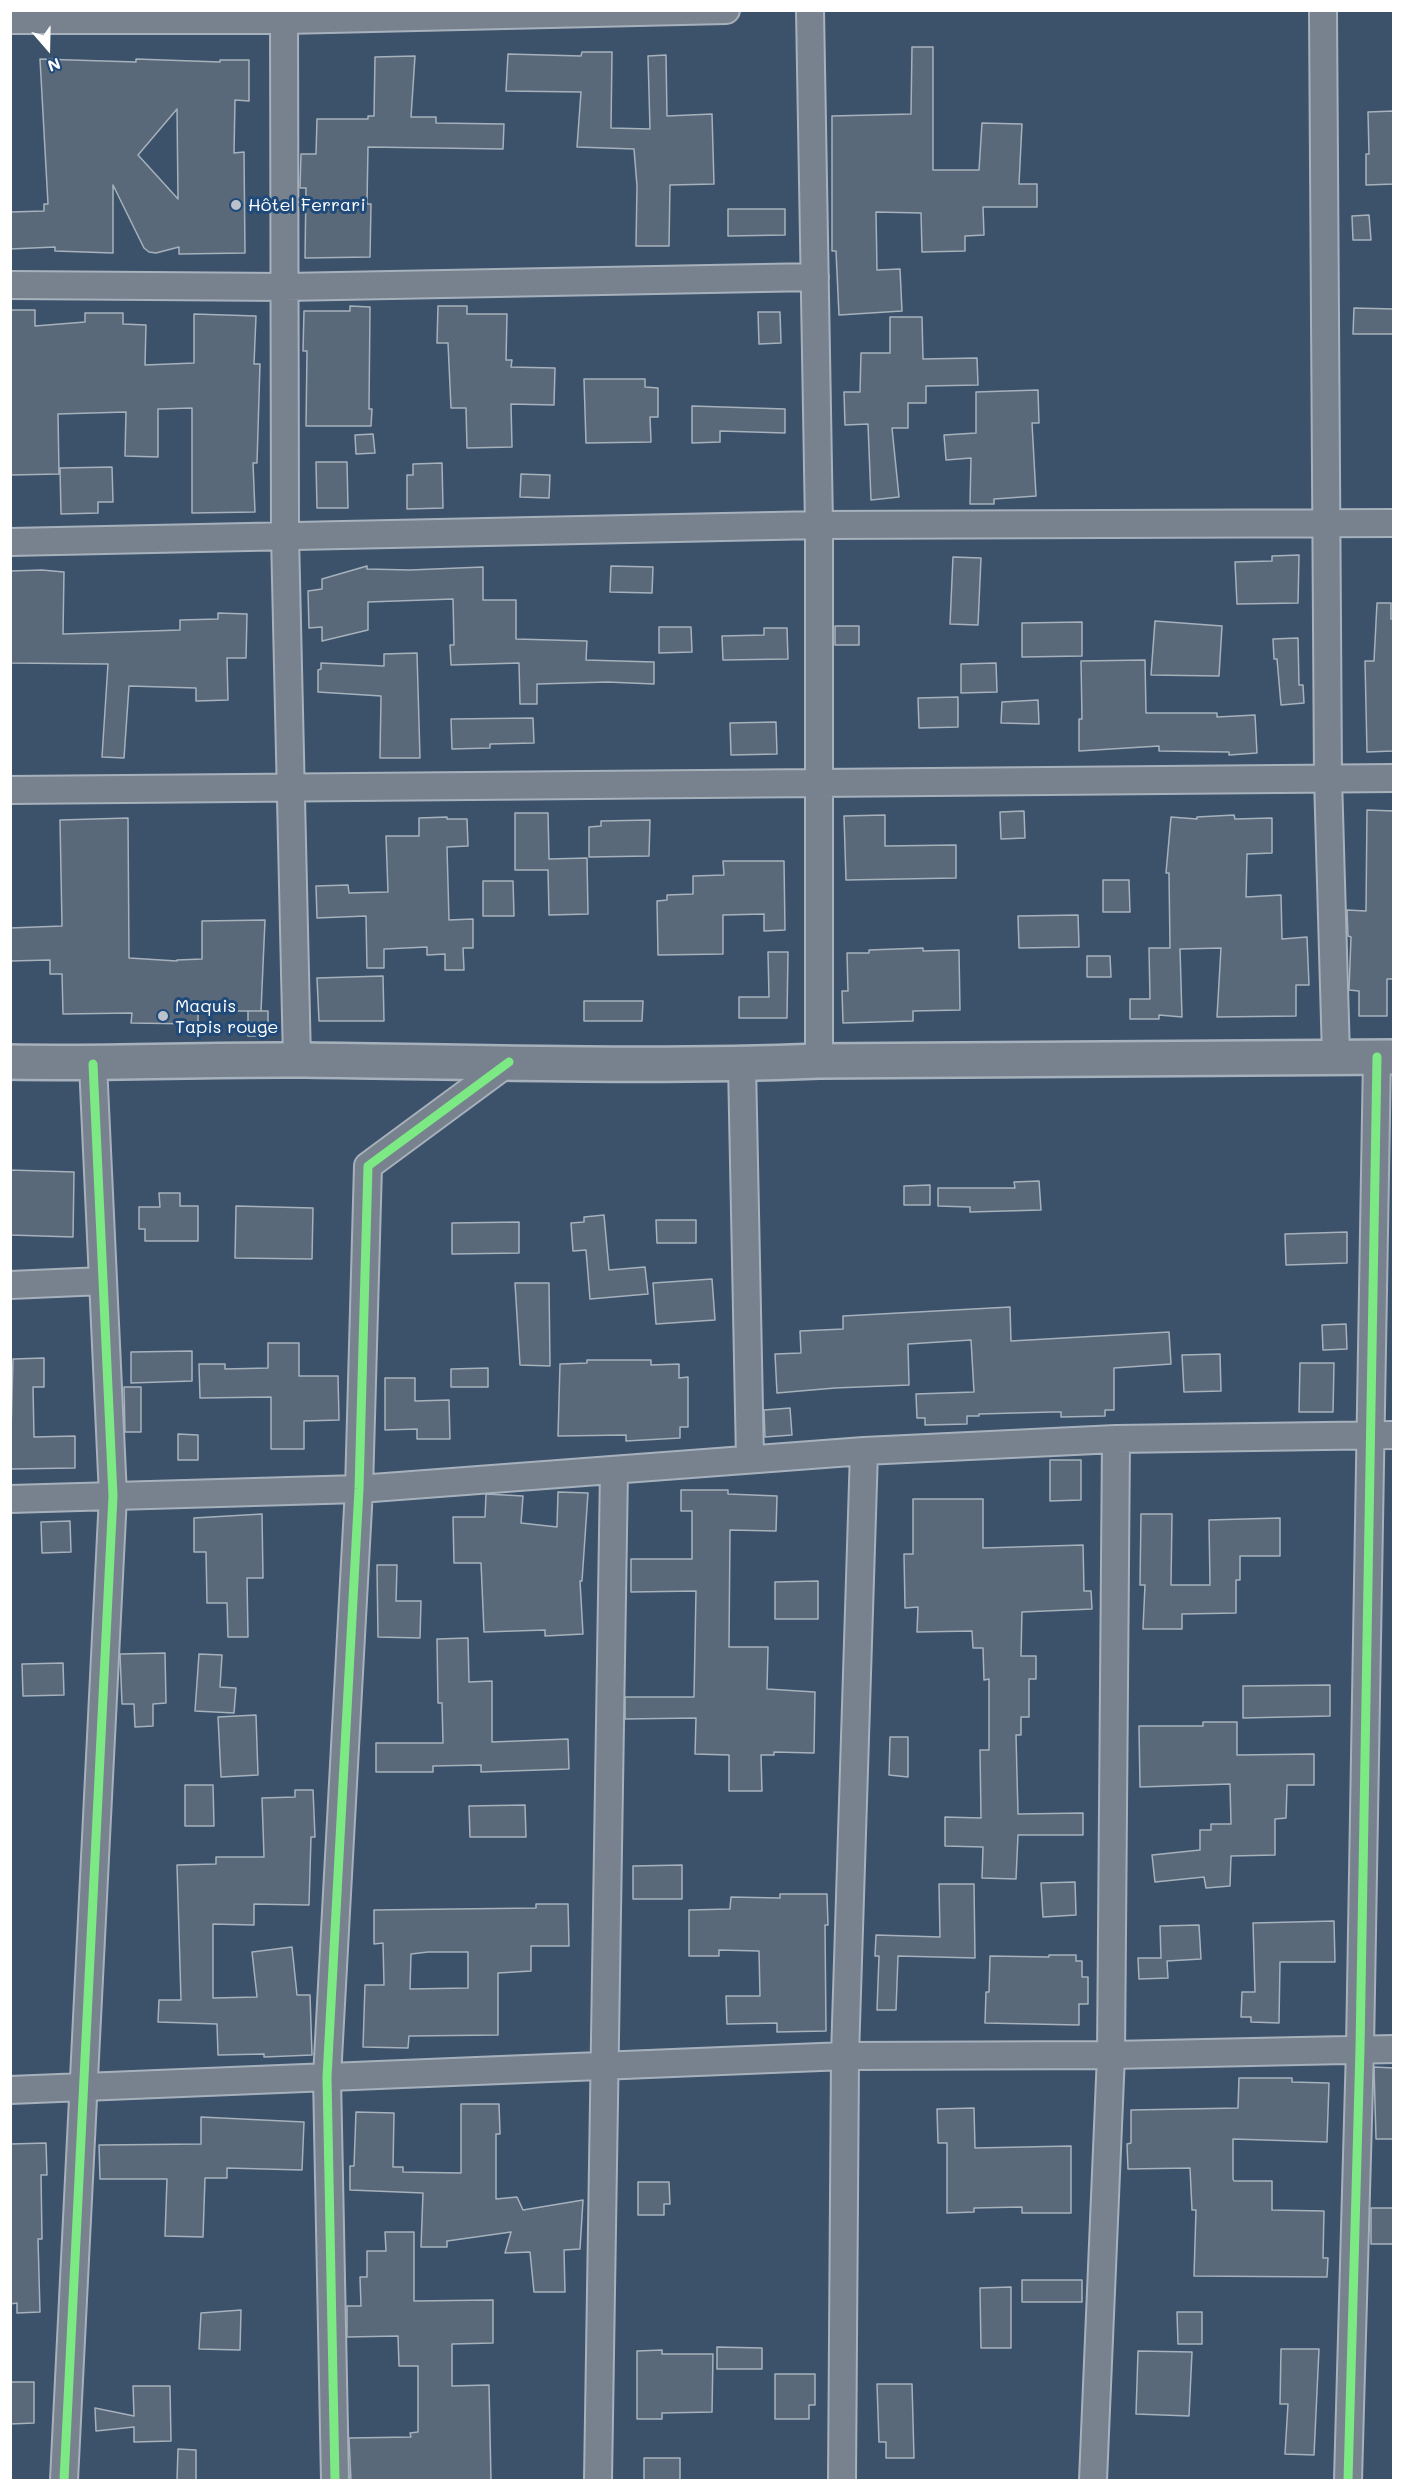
<!DOCTYPE html>
<html>
<head>
<meta charset="utf-8">
<style>
  body { margin:0 }
  #map { position:relative; width:1404px; height:2491px; overflow:hidden; background:#3c526b; font-family:Mali,sans-serif }
  canvas { display:block }
  .frame { position:absolute; inset:0; border:12px solid #fff; pointer-events:none }
  .north { position:absolute; left:18px; top:18px; width:60px; height:60px; -webkit-text-stroke:4px #1f4a7a; paint-order:stroke; rotate:160deg; font-size:16px; font-weight:700; line-height:24px; text-align:center; color:#fff }
  .north::after { content:''; display:block; margin:auto; width:21px; height:27px; background:#fff; clip-path:polygon(50% 0,100% 100%,50% 72%,0 100%) }
</style>
</head>
<body>
<div id="map">
<canvas width="1404" height="2491"></canvas>
<div class="frame"></div>
<div class="north">N</div>
</div>
<script>
const g = document.querySelector('canvas').getContext('2d');
g.lineJoin = 'round';
function fillPath(path, color) { g.fillStyle = color; g.fill(path, 'evenodd'); }
function trace(path, color, width, dash) { g.strokeStyle = color; g.lineWidth = width; g.lineCap = dash ? 'butt' : 'round'; g.setLineDash(dash || []); g.stroke(path); }
function drawText(font, color, halo, rows, align = 'center') {
  g.font = font + ' Mali,sans-serif'; g.lineWidth = 6; g.setLineDash([]); g.textBaseline = 'middle'; g.strokeStyle = halo; g.fillStyle = color; for (const [text, x, y, turn = 0] of rows) {
    g.save(); g.translate(x, y); g.rotate((+turn || 0) * Math.PI / 180); g.textAlign = isNaN(turn) ? turn : align; if (halo) g.strokeText(text, 0, 0); g.fillText(text, 0, 0); g.restore();
  }
}
const building = new Path2D(`
  M912,47h21v123h46l3,-47 40,1 -3,60h18v23h-54l1,28 -19,1v15l-43,1 -1,-39 -45,-1 1,58 23,-1 2,42 -63,4 -3,-64h-4v-135l79,-2z
  M582,52h30l-1,76 39,1 -2,-73 18,-1 1,61 45,-2 2,70 -44,1 -1,61h-33l1,-60 -3,-37 -57,-2 4,-55 -75,-1 2,-37 73,2z
  M415,56l-4,61h25v6l68,1 -1,25 -135,-2 -1,57h4l-1,53 -65,1 1,-70h-6l1,-34h15l1,-35h51v-3h6l1,-59z
  M40,59l96,3v-3l84,3v-2h29v41l-14,-1 -1,53 10,-1 1,101 -66,1v-7l-23,6 -7,-1 -5,-4 -31,-63v68l-58,-2v-4l-45,2v-37l34,-1v-7h4zM177,109l1,90 -40,-44z
  M1394,111v73l-28,1v-31h3l-1,-42z
  M728,209h57v26l-57,1z
  M1369,215l2,25h-18l-1,-24z
  M350,306l20,1 -1,102h3l-1,17h-65l1,-75h-4l1,-40h46z
  M438,306h29v8h40l-1,46h6l-1,7 44,1 -1,37 -43,-1 1,43 -45,1 -1,-40h-15l-3,-65h-11z
  M1354,308l40,1v25h-41z
  M10,310h25v16l50,-4v-9h38v11l23,1 -1,40 49,-2v-49l62,2 -2,48h6l-3,99h-4l2,49 -63,1v-105l-34,1v48l-33,-1 1,-44 -68,2 1,60 -49,1z
  M758,312h22l1,31 -22,1z
  M890,317h32l1,42 54,-1 1,27 -52,1v17h-18v25h-16l7,69 -28,3 -3,-76 -23,1 -1,-33h16l1,-39h29z
  M584,379h61v8l13,1v29h-8l1,25 -65,1z
  M1038,390l1,33h-7l4,73 -42,3v5h-24l1,-46 -25,2 -2,-25 32,-2v-41z
  M692,406l93,3v24l-65,-2v11l-28,1z
  M373,434l2,19 -19,1 -1,-19z
  M316,462h31l1,46h-31z
  M442,463l1,45 -36,1v-34h6v-11z
  M112,467l1,35h-15v11l-37,1 -1,-46z
  M521,474l29,1 -1,23 -29,-1z
  M1299,555l-1,48 -61,1 -2,-42 37,-1v-5z
  M953,557l28,1 -3,67 -28,-1z
  M367,566v3l43,1 73,-3v33h33v39l71,2 -1,19 68,2v22l-47,-2 -70,2v20h-17l-1,-41 -68,2 -1,-20h4l-1,-46 -85,3v28l-46,11v-14l-13,1 -1,-37 14,-2v-10z
  M611,566l42,1 -1,26 -42,-1z
  M42,570l22,2 -1,62 117,-4v-10l38,-1v-6l29,1 -1,44h-19l1,42 -32,1v-13l-67,-2 -5,72 -22,-1 6,-93 -98,-1v-92z
  M1377,603h14v16h3l-1,132 -26,1 -2,-91h9z
  M1155,621l67,5 -3,50 -68,-1z
  M1082,622v34l-60,1v-34z
  M835,626h24v19h-24z
  M659,627h32l1,25 -33,1z
  M764,628h23l1,31 -65,1 -1,-24 42,-1z
  M1298,638l1,47h4l1,18 -23,2 -4,-46h-3l-1,-20z
  M417,653l3,105h-40l1,-62 -63,-4v-22l3,-1v-6l63,3v-12z
  M1145,660l1,53h71v4l38,-2 2,38 -28,2v-3l-70,-1v-5l-80,5v-32h3l-1,-58z
  M996,663l1,29 -36,1v-29z
  M958,697v30l-39,1 -1,-30z
  M1038,700l1,24 -38,-1 1,-21z
  M533,718l1,25 -44,1v4l-38,1 -1,-30z
  M776,722l1,32 -46,1 -1,-32z
  M1367,810l27,1v168h-7v37h-28v-25l-10,-1 2,-53 -3,-1 -1,-26 19,1z
  M1024,811l1,27 -24,1 -1,-27z
  M515,813h33l1,46 38,-1 1,56 -39,1 -1,-45h-33z
  M885,815v31l71,-1v33l-110,2 -2,-64z
  M1234,815l1,4 37,-1v35l-25,1 -1,43 35,-2 1,44 25,-2 2,48h-13v31l-79,1 4,-69 -41,1 2,68 -23,-2v4h-29v-20h20l-1,-51h21l-1,-75h-3l5,-56 26,2v-2z
  M447,817v2h20l1,27 -21,1 2,73 24,-1v29h-10l1,22h-19v-16l-18,1v-8l-43,2v19h-17l-1,-52 -49,2 -1,-32 32,-1 1,8 39,-1 -2,-56h33v-18z
  M128,818l1,140 48,3v-1l25,-1v-38l63,-1 -4,91h-63v13l-67,-1 1,-10 -69,1 -1,-40h-12v-14l-40,1v-33l52,-2 -2,-106z
  M650,820l-1,36 -60,1v-30l12,-1v-5z
  M723,861h61l1,69 -21,1v-17l-41,1v39l-65,1 -1,-54 10,-1v-5l26,-1v-18l31,-1z
  M1103,880h26l1,32h-27z
  M483,881h30l1,35h-31z
  M1078,915l1,32 -60,1 -1,-32z
  M923,948v3l36,-1 1,60 -47,1v10l-70,2 -1,-32h6l-1,-38h22v-3z
  M768,952h20l-1,66h-48v-21h30z
  M1087,956h23l1,21h-24z
  M383,976l1,45h-65l-2,-43z
  M584,1001h59l-1,20h-58z
  M248,1011h20v25h-20z
  M10,1170l64,2 -1,65 -63,-2z
  M1039,1181l2,29 -71,2v-5l-32,-1v-18h77l-1,-6z
  M930,1185v20h-26v-19z
  M159,1193h21v13h18v35h-53v-12h-6v-22h21z
  M236,1206l77,2 -1,51 -77,-1z
  M604,1215l5,55 36,-3 3,27 -58,5 -4,-49 -13,1 -2,-28 13,-1v-5z
  M656,1220h40v23h-39z
  M519,1222v31l-67,1v-31z
  M1347,1232v31l-61,2 -1,-31z
  M712,1279l3,41 -59,4 -3,-41z
  M515,1283h34l1,83 -30,-1z
  M1010,1307l1,34 158,-9 2,32 -57,4v42h-9v6l-44,1v-5h-9l-73,2v2h-12v8l-42,1v-7h-8l-1,-24 58,-2 -3,-52 -63,4 1,41 -74,3 -58,5 -2,-39 26,-1 -1,-22 43,-2v-13z
  M1346,1324l1,25 -24,1 -1,-25z
  M268,1343h31v33h39l1,44 -35,1v28h-33v-52l-71,1 -1,-34h26v5l43,-1z
  M192,1351v30l-61,2v-31z
  M1220,1354l1,37 -37,1 -2,-37z
  M44,1358v29h-11l1,50 41,-1v32l-65,1 3,-110z
  M587,1360h64v5l28,-1v14l9,-1v50h-8v11l-54,3v-6l-68,1 2,-72 27,-1z
  M1300,1363h34l-1,49h-34z
  M488,1368v19h-37v-18z
  M385,1378h30v23l34,-1 1,39h-33v-10l-32,1z
  M124,1387h17v45h-16z
  M790,1408l2,27 -27,2 -1,-27z
  M178,1434l20,1v25h-20z
  M1050,1460h31v40l-31,1z
  M681,1490h47v4l49,2 -1,35 -46,-1 -1,117h39l-1,42 48,3 -1,61 -40,-1v3h-13l1,36h-33v-36l-34,-1 1,-36 -71,1v-22h69l2,-106 -65,1v-33h61v-48h-11z
  M558,1492l30,1 -6,88h-2l3,53 -38,2v-6l-61,2 -3,-69h-27l-1,-46h32l1,-23 37,2 -2,27 36,4z
  M913,1499h70v49l100,-3 1,46h7l1,18 -70,3 -1,44h15v23h-7v38h-8v18h-5l2,79 65,-1v22h-65l-2,44 -34,-1 1,-31 -38,-1v-29l36,1 -1,-68h9v-71l-5,1 -1,-32h-10l-1,-17 -55,1 1,-25 -13,1 -1,-54h9z
  M262,1514l1,64h-16l1,59h-20l-1,-34h-20l-1,-51h-12v-34z
  M1141,1514h31l-1,71h39l-1,-65 71,-2v38h-40v24h-4v33l-54,1v15h-39l2,-44h-5z
  M70,1521l1,31 -29,1 -1,-31z
  M377,1565h20l-1,36h25l-1,37 -42,-1z
  M818,1581v38h-43v-37z
  M468,1638l1,44 23,-1v61l76,-3 1,30 -88,3v-7l-48,1v6h-57v-29h67l-1,-40h-4l-1,-64z
  M165,1653l1,50 -13,1v22l-18,1 -1,-23h-12l-2,-50z
  M199,1654l23,1 -2,32 16,1 -2,25 -39,-2z
  M63,1663l1,32 -41,1 -1,-32z
  M1330,1685v31l-87,2v-32z
  M256,1715l2,60 -37,2 -3,-60z
  M1203,1722h34v33l77,-1v31h-27l-1,33 -11,1v36l-44,1 -1,30 -24,2 -2,-11 -49,5 -3,-27 48,-5v-20h11v-6h20l-1,-40 -90,3 -1,-61h64z
  M890,1737h18v40l-19,-2z
  M185,1785h28l1,41h-29z
  M295,1790h18l2,47h-4l-2,68 -55,-1v21l-41,-1v74l44,-1 -5,-45 40,-5 5,48h13l2,60 -48,2v-3l-46,1 -1,-31 -59,-2 1,-22h22l-4,-135 39,-1v-7h48l-2,-59 33,-1z
  M525,1805l1,32h-56l-1,-31z
  M682,1865v34h-49v-33z
  M1075,1882l1,33 -33,2 -2,-34z
  M939,1884h35l1,74 -77,-2 -2,54h-19l2,-54h-4l1,-21 64,2z
  M780,1894h47l1,31h-3l1,106 -49,1v-9l-50,1 -1,-28h34l-1,-45 -40,-1v6h-30v-46l41,-1 1,-12 49,1z
  M536,1904h32l1,42h-38v25l-33,2v62l-89,1 -1,12 -45,-1 2,-62h19l-1,-42 -9,1v-34l162,-2zM428,1952h40v36l-58,1 1,-35z
  M1334,1921l1,41h-55l-1,61 -28,-1v-5h-10l1,-25h13l-2,-69z
  M1199,1925l2,34 -34,2 1,17 -29,1 -1,-21h23l-1,-32z
  M1049,1955h27v6h6v16h6v27h-9v21l-94,-2 1,-31h3l1,-36 59,1z
  M1374,2067l20,1v71h-18z
  M1239,2078h53v4l37,1 -2,59 -94,-3v40l1,2h38v29l52,1 -1,47h5l-1,19 -133,-1 2,-66h-4l-2,-42 -62,1 -1,-25 4,-1v-33l107,-2z
  M461,2104h38l1,30h-4v65l21,-2 6,13 60,-10 -3,49 -16,1 1,42h-31l-4,-40 -25,1 6,-21 -64,9v6h-26l2,-54 -73,-3v-24h4l2,-54 38,1 -1,54h10v5l58,1z
  M974,2108l1,40 96,-2v67h-49v-6l-48,1v4l-27,1v-70h-9l-1,-34z
  M201,2117l103,5 -2,48 -75,-2v10h-22l-2,59 -38,-1 2,-57h-67l-1,-34 102,-1z
  M46,2143l1,32h-6l1,64h-4l2,73 -23,1v-10l-7,1v-160z
  M638,2182h31l1,22h-6v11h-26z
  M1371,2208h23v36h-23z
  M385,2232h29v69l79,-1v43l-41,1v42l37,-1 2,96h-140l-2,-43 62,-1 -1,-4 8,-1v-66h-19l-1,-30 -51,1v-31h14l-1,-29h7v-26h19z
  M1022,2280h60v22h-60z
  M1011,2287v61h-30l-1,-60z
  M241,2310l-1,40 -41,-1 2,-36z
  M1177,2312h25v32h-24z
  M717,2347l45,1v21h-45z
  M1281,2349h38l-5,106 -29,-1 3,-50h-8z
  M662,2350v4h51l-1,58 -50,1v6h-25v-68z
  M1138,2351l54,1 -3,64 -53,-2z
  M775,2374h40v31h-6v14h-34z
  M10,2382h24v41l-24,1z
  M877,2384h35l2,74h-28v-16h-7z
  M133,2386h37l1,55 -37,1v-15l-38,4 -1,-23 39,8z
  M178,2449l18,1v31h-19z
  M644,2458h36v23h-36z`);
const minor = new Path2D(`
  M284,10l1,526 12,524
  M810,10l9,515v536
  M1323,10l5,768 8,278
  M10,20h275l441,-10
  M10,285l275,2 530,-10
  M10,542l809,-17 575,-2
  M10,790l1384,-12
  M742,1064l8,395
  M10,1285l93,-4
  M10,1499l349,-10 505,-38 252,-12 278,-4
  M10,2090l835,-34 266,-1 283,-6
  M64,2480l49,-984 -20,-432
  M335,2480l-8,-403 32,-588 9,-323 141,-104
  M598,2480l16,-1010
  M842,2480l3,-424 19,-605
  M1093,2480l18,-425 5,-616
  M1348,2480l12,-432 17,-991`);
const tertiary = new Path2D(`
  M10,1062c99,2 197,-3 296,-2 171,2 342,8 513,1l575,-4`);
const cycleway = new Path2D(`
  M64,2480l49,-984 -20,-432
  M335,2480l-8,-403 32,-588 9,-323 141,-104
  M1348,2480l12,-432 17,-991`);
const markers = [
  [236,205,6,"#bbc2cb"],
  [163,1016,6,"#bbc2cb"]
];
const poiNames = [
  ["Hôtel Ferrari",248,205],
  ["Maquis",175,1006],
  ["Tapis rouge",175,1027]
];
fillPath(building, '#59697a');
trace(building, '#a7b1bc', 1.5);
trace(minor, '#a7b1bc', 30);
trace(tertiary, '#a7b1bc', 38);
trace(minor, '#77828e', 26);
trace(tertiary, '#77828e', 33);
trace(cycleway, '#7ce984', 9);
for (const [x, y, r, color] of markers) { const dot = new Path2D(); dot.arc(x, y, r, 0, 2 * Math.PI); g.fillStyle = color; g.fill(dot); trace(dot, '#1f4a7a', 2); }
drawText('18px', '#fff', '#1f4a7a', poiNames, 'left');
</script>
</body>
</html>
